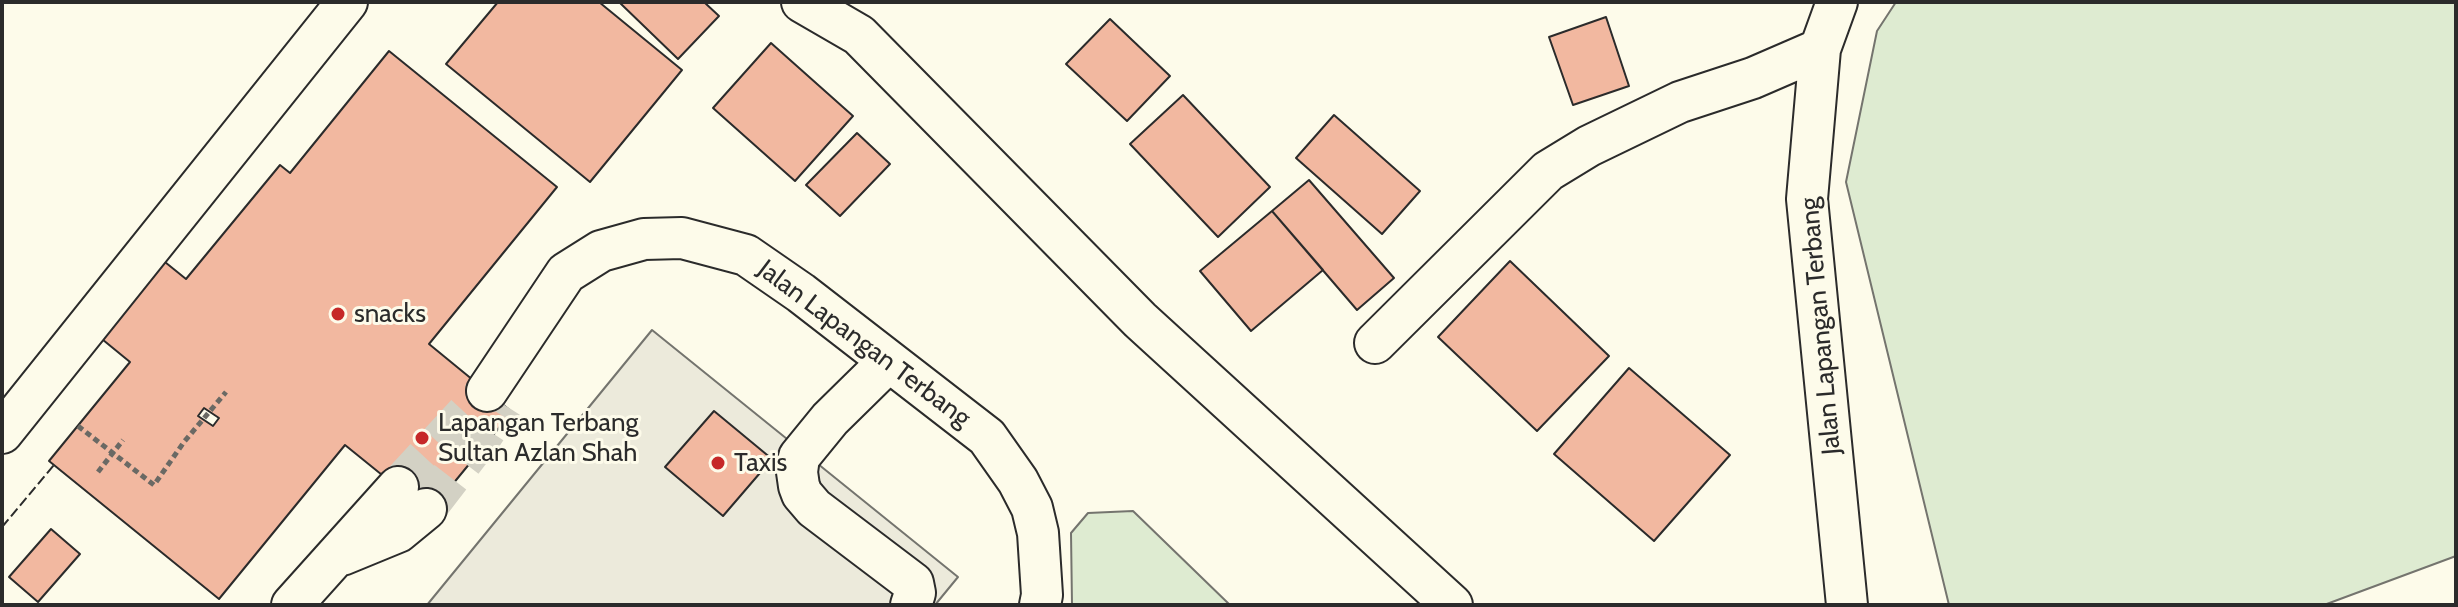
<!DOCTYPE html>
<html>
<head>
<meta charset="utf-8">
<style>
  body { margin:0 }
  #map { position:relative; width:2458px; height:607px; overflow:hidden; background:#fdfbea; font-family:Cabin,sans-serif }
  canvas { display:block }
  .frame { position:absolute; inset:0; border:4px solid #2b2b2b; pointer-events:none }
</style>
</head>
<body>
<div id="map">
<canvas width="2458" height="607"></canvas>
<div class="frame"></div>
</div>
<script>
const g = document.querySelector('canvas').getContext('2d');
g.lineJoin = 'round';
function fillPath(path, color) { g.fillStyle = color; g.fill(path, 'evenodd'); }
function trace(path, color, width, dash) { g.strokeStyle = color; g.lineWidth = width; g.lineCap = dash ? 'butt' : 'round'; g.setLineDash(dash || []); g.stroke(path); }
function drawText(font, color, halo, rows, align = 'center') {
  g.font = font + ' Cabin,sans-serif'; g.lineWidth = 6; g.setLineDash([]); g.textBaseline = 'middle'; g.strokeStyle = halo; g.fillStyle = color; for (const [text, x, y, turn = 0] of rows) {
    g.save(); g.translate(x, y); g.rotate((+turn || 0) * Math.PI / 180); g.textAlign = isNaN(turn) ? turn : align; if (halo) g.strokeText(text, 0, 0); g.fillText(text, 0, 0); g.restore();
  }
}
const green = new Path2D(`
  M1896,2h560v554l-132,49h-375l-103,-423 31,-151z
  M1133,511l97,94h-158l-1,-72 17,-20z`);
const parking = new Path2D(`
  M652,330l306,247 -23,28h-508z`);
const building = new Path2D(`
  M498,2h101l83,68 -92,112 -144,-118z
  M619,2h85l15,14 -41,43z
  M1606,17l23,69 -56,19 -24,-68z
  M1110,19l60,57 -43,45 -61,-57z
  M771,43l82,73 -58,65 -82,-73z
  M389,51l168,136 -128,157 83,68 -83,101 -84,-68 -126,154 -170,-138 81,-99 -33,-27 63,-77 26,21 94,-114 10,8z
  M1183,95l87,92 -52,50 -88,-93z
  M1334,115l86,76 -38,43 -86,-76z
  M857,133l33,31 -50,52 -34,-31z
  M1309,180l85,98 -37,32 -85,-99z
  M1272,211l51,59 -72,61 -51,-60z
  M1510,261l99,95 -72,75 -99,-94z
  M1629,368l101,87 -76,86 -100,-87z
  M204,408l15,10 -6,8 -15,-10z
  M714,411l58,48 -49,57 -58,-49z
  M51,529l29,25 -42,48 -29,-25z`);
const minorTunnel = new Path2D(`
  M398,487l89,-96
  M426,509l57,-74 20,-31`);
const path = new Path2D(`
  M78,426l76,59 30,-43 42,-50
  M98,472l25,-32`);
const minor = new Path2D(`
  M802,2l57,33 281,285 312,285
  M1837,2l-17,47 -13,150 40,406
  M1375,343l173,-172 41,-25 91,-44 73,-24 67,-29
  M888,362l-58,57 -31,38 -2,15 2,14 3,8 12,14 99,75 2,10 -4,12
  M487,391l79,-118 35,-22 43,-12 38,-1 64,17 55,38 186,144 31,44 14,27 6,25 4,62 -2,10
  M2,433l345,-431
  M342,555l56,-23 28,-23
  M292,605l106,-118`);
const fence = new Path2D(`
  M2,527l52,-62`);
const markers = [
  [338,314,8,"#c62828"],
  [422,438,8,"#c62828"],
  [718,463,8,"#c62828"]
];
const poiNames = [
  ["snacks",354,314],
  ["Lapangan Terbang",438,423],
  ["Sultan Azlan Shah",438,453],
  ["Taxis",734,463]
];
const streetNames = [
  ["Jalan Lapangan Terbang",1821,326,-95],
  ["Jalan Lapangan Terbang",864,344,37]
];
fillPath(green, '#deebd1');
trace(green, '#74746e', 2);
fillPath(parking, '#eceadb');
trace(parking, '#74746e', 2);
fillPath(building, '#f2b8a0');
trace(building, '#2b2b2b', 2);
trace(minorTunnel, '#d3d1c4', 40, [40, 20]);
trace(minor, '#2b2b2b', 44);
trace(path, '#6a6964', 5, [6, 4]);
trace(minor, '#fdfbea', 40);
trace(fence, '#2b2b2b', 2, [10, 4]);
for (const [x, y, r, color] of markers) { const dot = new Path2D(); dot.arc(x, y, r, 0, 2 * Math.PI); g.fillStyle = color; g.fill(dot); trace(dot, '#fdfbea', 3); }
drawText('26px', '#2b2b2b', '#fdfbea', poiNames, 'left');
drawText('26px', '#2b2b2b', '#fdfbea', streetNames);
</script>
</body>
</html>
